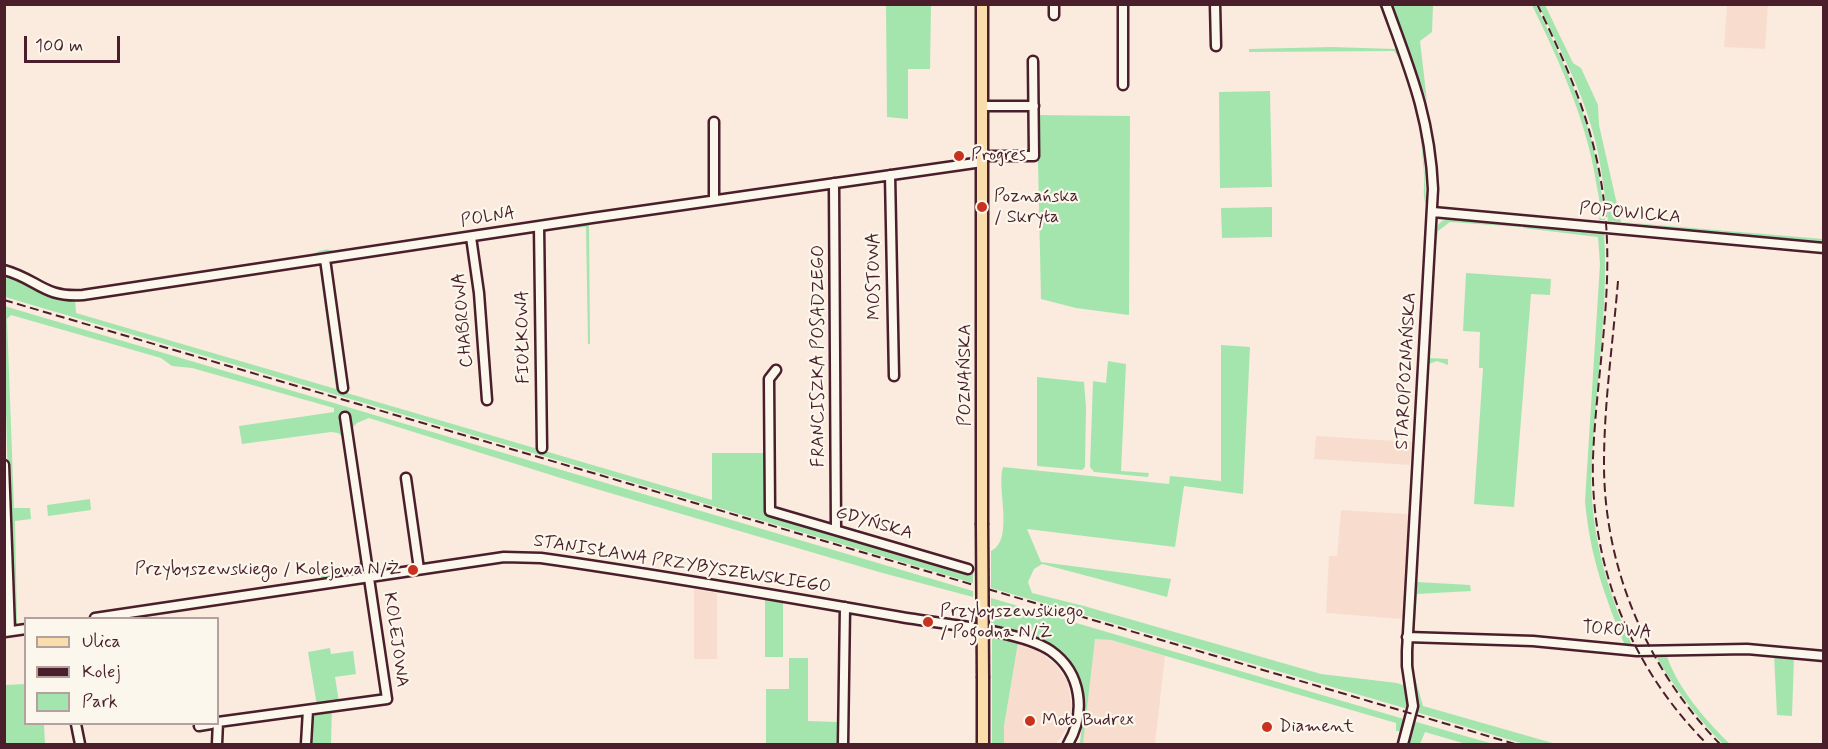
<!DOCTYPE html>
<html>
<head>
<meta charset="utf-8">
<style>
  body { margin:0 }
  #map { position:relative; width:1828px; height:749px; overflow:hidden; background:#faebde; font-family:Mynerve,sans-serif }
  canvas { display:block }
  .frame { position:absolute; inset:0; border:6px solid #4a1f2b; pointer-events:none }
  .legend { position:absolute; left:24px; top:617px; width:195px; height:108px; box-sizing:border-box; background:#fbf7ec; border:2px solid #b4a19f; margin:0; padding:8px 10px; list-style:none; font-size:18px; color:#4a1f2b }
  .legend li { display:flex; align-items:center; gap:12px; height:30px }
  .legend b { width:30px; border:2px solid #b4a19f }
  .scale { position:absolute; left:24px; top:36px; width:96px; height:27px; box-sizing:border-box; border:3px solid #4a1f2b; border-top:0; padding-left:8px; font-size:18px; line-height:21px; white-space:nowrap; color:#4a1f2b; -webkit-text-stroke:4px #fbf7ec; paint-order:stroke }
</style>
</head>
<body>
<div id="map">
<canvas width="1828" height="749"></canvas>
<div class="frame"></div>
<ul class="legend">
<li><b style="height:8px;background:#f9deab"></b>Ulica</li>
<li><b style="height:8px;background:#4a1f2b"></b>Kolej</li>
<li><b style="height:16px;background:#a4e5ae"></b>Park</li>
</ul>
<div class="scale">100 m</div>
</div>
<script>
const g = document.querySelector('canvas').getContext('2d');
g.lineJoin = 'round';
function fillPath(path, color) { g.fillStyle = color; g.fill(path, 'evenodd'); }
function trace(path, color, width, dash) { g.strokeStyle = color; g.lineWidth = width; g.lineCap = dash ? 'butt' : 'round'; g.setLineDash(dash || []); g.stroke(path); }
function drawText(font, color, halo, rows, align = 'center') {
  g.font = font + ' Mynerve,sans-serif'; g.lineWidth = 4.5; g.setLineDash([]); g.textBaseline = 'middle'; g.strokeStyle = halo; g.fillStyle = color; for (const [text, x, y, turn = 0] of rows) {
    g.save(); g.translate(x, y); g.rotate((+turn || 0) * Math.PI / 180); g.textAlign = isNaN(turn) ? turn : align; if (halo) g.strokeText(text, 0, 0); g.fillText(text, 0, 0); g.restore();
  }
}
const built = new Path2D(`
  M1727,5h41l-3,44 -41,-2z
  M1316,436l96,6 -2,23 -96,-6z
  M1341,510l67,4 -6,105 -76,-6 3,-57h8z
  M694,589l23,4v66h-23z
  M1095,638l16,2 54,16 -10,88h-72z
  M1018,644l22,8 15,12 12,16 5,27 -5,21 -11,16h-52v-18z`);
const green = new Path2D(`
  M886,5h45l-1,64h-22v50l-21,-2z
  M1393,5h40l-1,27 -12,9 7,60z
  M1532,5h4c17,36 35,72 48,111 12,33 17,69 21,104h-6c3,-10 0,-22 -2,-32 -9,-65 -37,-125 -65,-183z
  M1538,5h7l28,58 8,5 17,37 1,20 22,97 202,17v4l-215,-22c-4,-31 -7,-62 -16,-92 -12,-43 -34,-84 -54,-124z
  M1331,47l65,2c23,49 29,101 30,155 -4,-7 -1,-22 -2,-31 -3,-38 -7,-91 -30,-122l-145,1v-3z
  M1270,91l2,96 -52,1 -1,-96z
  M1037,115l93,1 -1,199 -53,-7 -35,-9z
  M4,174l2,90 33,14 10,9 12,4 29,-1 214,-33c10,-2 21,-12 31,-5l104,-17 -1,3 -349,53 -29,1 -54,-25 -1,-2z
  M1272,207v30l-50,1 -1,-30z
  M1445,217l76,7v3l-71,-5 -12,9 -2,16 -1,-1c0,-9 -1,-23 10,-26z
  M589,223l1,121h-2l-2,-117 -22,2v-2z
  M1524,224l80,7c4,62 -4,125 -9,187 -2,27 -5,55 -3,82 4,52 19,102 42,149l-8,-1c-21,-51 -36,-91 -41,-147l15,-237 -2,-27 -75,-9z
  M319,263l5,5 16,123 372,109v-47h52l2,60 200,60 7,-3v13l-968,-286v-20l4,-2 66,23 1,15 260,76z
  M1466,273l85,6 -1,16 -19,-1 -17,213 -40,-3 9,-136h-4l1,-36 -17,-1z
  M4,306l969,285v6l-94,-25 -296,-87 -214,-67 -12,5 -5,5 16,103h-4l-19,-121 -3,1 23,160 -44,8 -1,-4 6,1 28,-6 6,-9 -7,-65 -10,-59 -5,-4 -7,-1 -89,12 -3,-18 95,-14v-4l-142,-40 -20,-2 -11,-8 -150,-43 -4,4 7,189h16l1,11 -16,2 2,104 -5,1 -7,-249z
  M1431,339l-1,19 18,1v6l-11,-4 -8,3 -11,197 -2,-1 13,-220z
  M1221,345l29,2 -7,147 -59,-8 -9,61 -148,-18 14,33 130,17 -4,18 -125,-33 -8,5 -6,13 4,11 52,13 237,68 76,9 11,4 2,16 -2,6 -417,-121v-37c24,-11 5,-63 12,-84l166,17 1,-8 51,5z
  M1108,361l18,3 -5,107 28,2 -1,4 -54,-5 -4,-5 3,-86 13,2z
  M1037,377l47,5 2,25 -1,60 -3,3 -45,-4z
  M90,499l1,11 -43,6 -1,-11z
  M1416,567h1v15l53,3 1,6 -54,3 -3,41 -2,-2z
  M991,598l413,121 -3,12h-5v-8l-285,-83 -16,-1 -12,105h-3c1,-13 4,-28 3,-41 -3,-56 -48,-65 -92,-75z
  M765,599l18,3v55h-18z
  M992,637l26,6 -14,83v18h-12z
  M1414,639v35l9,32 133,38h-32l-108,-32 1,-14 -6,-24 -1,-32z
  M330,648l1,6 22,-3 3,23 -21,3 4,25 -22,4 -9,-54z
  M1653,652l13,1c9,32 40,68 64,91h-7c-27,-27 -50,-59 -70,-92z
  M1774,655l20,2 -2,59 -15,-1z
  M789,658h19v63l29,1v22h-71v-55h23z
  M25,684l1,40h18l1,20h-40v-59z
  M332,708l-1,36h-22l1,-31z
  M1413,721l80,23h-27l-41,-12 -5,12h-13z`);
const minor = new Path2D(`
  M1123,4v81
  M1215,4l1,42
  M1386,4c24,66 44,113 47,185l-26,462v15l6,40 -10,38
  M1054,15v-11
  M982,106h52
  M714,122v78
  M982,156h52l-1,-95
  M890,175l4,201
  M834,183l2,347
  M1433,212l391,36
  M539,226l3,222
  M471,237l8,56 8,107
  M325,259l18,129
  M4,270c34,9 39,28 79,25l509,-77 390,-56
  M776,370l-7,9 1,132 198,58
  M4,465l6,166
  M406,478l13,91
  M95,618l409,-61 37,1c120,17 240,38 360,59 39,7 120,13 150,34 31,22 35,62 17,93
  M5,632l21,-3
  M1407,637l126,4 104,10 110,-2 77,7
  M218,722l169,-23 -42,-282
  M76,724l4,20
  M199,726l12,-2
  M217,744l1,-22
  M306,744l2,-34
  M843,744l2,-137`);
const major = new Path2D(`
  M982,4v519
  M983,744v-66`);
const rail = new Path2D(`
  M1537,4c36,74 63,136 69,219 6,79 -10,157 -13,235 -3,108 38,210 114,286
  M1618,281c-5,61 -14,122 -14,183 0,105 44,206 116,280
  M4,300l1511,444`);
const majorBridge = new Path2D(`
  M982,523l1,155`);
const markers = [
  [959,156,6,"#c8321e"],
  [982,207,6,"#c8321e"],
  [413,570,6,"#c8321e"],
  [928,622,6,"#c8321e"],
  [1030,721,6,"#c8321e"],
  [1267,727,6,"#c8321e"]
];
const poiNames = [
  ["Progres",971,156],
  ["Poznańska",994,197],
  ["/ Skryta",994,218],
  ["Przybyszewskiego / Kolejowa N/Ż",401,570,"right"],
  ["Przybyszewskiego",940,612],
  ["/ Pogodna N/Ż",940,633],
  ["Moto Budrex",1042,721],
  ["Diament",1279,727]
];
const streetNames = [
  ["POPOWICKA",1630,214,5],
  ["POLNA",488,218,-9],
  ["MOSTOWA",875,276,-91],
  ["CHABROWA",464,320,-95],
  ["FIOŁKOWA",524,337,-91],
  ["FRANCISZKA POSADZEGO",819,356,-90],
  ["STAROPOZNAŃSKA",1407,371,-87],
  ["POZNAŃSKA",966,375,-90],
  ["GDYŃSKA",874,524,16],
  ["STANISŁAWA PRZYBYSZEWSKIEGO",682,565,9],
  ["TOROWA",1617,631,4],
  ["KOLEJOWA",395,640,82]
];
fillPath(built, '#f8ddce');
fillPath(green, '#a4e5ae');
trace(minor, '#4a1f2b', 13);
trace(major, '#4a1f2b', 15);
trace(minor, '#fbf7ec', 8);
trace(major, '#f9deab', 10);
trace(rail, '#4a1f2b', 2, [9, 4.5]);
trace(majorBridge, '#4a1f2b', 15, []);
trace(majorBridge, '#f9deab', 10);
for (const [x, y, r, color] of markers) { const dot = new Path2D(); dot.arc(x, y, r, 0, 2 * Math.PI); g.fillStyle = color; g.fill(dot); trace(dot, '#fbf7ec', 2); }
drawText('18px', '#4a1f2b', '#fbf7ec', poiNames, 'left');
drawText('18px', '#4a1f2b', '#fbf7ec', streetNames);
</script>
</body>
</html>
